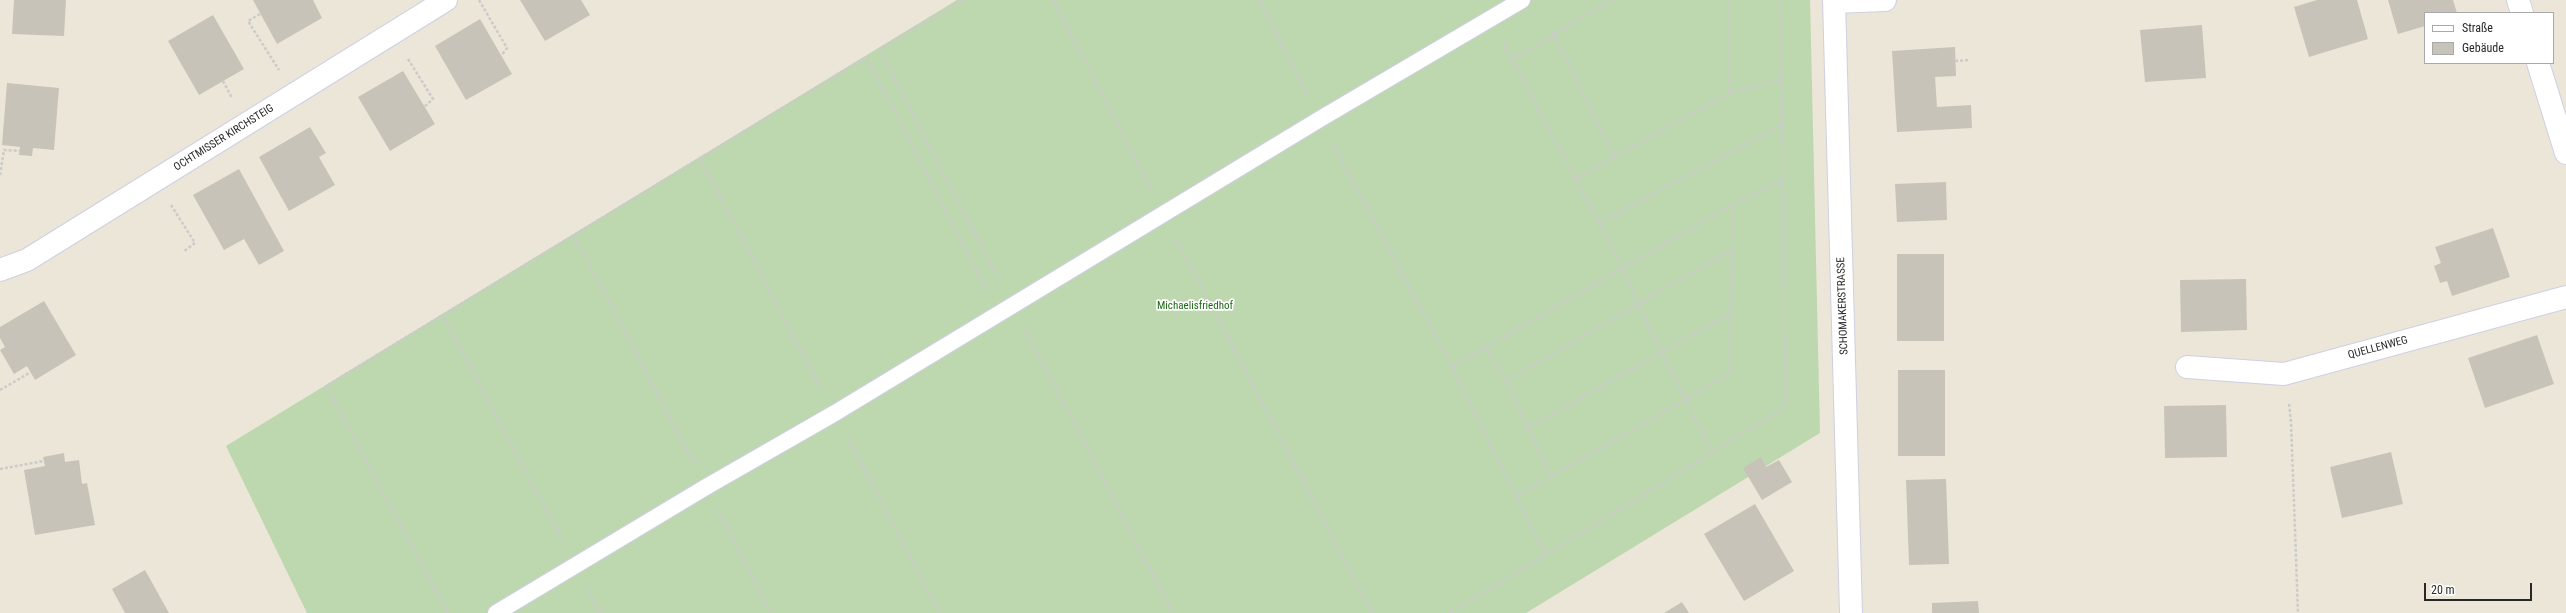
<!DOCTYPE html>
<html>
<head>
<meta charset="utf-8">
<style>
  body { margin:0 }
  #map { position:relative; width:2566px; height:613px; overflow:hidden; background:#ece6d8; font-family:"Roboto Condensed",sans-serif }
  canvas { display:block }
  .legend { position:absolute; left:2424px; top:12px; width:130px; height:52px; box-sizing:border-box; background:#fff; border:1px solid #a9a9a9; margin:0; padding:5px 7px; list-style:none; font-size:12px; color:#282828 }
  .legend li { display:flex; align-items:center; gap:8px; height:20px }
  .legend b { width:20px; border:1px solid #a9a9a9 }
  .scale { position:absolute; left:2424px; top:583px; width:108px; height:18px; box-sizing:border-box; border:2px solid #282828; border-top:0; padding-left:5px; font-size:12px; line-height:14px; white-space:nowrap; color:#282828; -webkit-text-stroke:3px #fff; paint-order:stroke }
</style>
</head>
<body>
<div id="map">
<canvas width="2566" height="613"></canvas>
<ul class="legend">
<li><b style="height:5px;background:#fff"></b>Straße</li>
<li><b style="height:11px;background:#c7c3b8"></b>Gebäude</li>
</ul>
<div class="scale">20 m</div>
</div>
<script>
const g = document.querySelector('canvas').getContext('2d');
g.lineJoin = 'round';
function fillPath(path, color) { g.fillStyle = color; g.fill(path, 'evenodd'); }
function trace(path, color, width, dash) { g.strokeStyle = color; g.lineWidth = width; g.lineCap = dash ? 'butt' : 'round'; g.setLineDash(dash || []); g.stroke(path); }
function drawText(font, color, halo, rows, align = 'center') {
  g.font = font + ' "Roboto Condensed",sans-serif'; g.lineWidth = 3.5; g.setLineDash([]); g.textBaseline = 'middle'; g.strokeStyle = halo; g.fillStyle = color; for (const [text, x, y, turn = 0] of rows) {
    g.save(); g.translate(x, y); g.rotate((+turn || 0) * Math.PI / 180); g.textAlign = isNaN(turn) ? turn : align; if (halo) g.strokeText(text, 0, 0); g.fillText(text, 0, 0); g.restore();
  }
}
const cemetery = new Path2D(`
  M957,0h853l10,433 -294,180h-1219l-81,-167z`);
const building = new Path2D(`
  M14,0h52l-2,36 -52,-2z
  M253,0h60l9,18 -45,26z
  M520,0h61l9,15 -45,26z
  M2317,0h40l11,39 -59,18 -15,-50z
  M2388,0h65l4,13h-32v13l-27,8z
  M213,15l31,54 -45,26 -31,-54z
  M480,19l32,55 -46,26 -31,-54z
  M2202,25l4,53 -61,4 -5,-52z
  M1955,47l1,29 -21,1 2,30 34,-2 1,23 -75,4 -5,-81z
  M403,71l32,53 -45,27 -32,-54z
  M7,83l52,5 -5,62 -21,-2 -1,8 -13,-1 1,-8 -18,-2z
  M310,127l16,26 -7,4 16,28 -46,26 -30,-54z
  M239,169l45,82 -25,14 -15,-26 -20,11 -31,-55z
  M1946,182l1,38 -50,2 -2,-38z
  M2493,228l17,49 -58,19 -5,-15 -7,2 -6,-17 7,-3 -6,-16z
  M1897,254h47v87h-47z
  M2246,279l1,51 -66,2 -1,-52z
  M44,301l32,54 -41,25 -8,-14 -13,8 -14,-24 5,-3 -5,-9v-11z
  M2537,335l17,49 -69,24 -17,-50z
  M1898,370h47v86h-47z
  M2226,405l1,52 -62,1 -1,-52z
  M2391,452l12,52 -61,14 -12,-51z
  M64,453l1,9 14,-2 3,24 5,-1 8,42 -60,10 -11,-65 21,-4 -2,-9z
  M1761,457l5,10 13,-7 13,22 -30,18 -19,-32z
  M1946,479l3,85 -40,1 -3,-85z
  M1755,504l39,67 -50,30 -40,-67z
  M145,570l24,43h-44l-13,-24z
  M1978,601l1,12h-47v-10z
  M1682,602l7,11h-25z`);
const path = new Path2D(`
  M479,0l28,48 -6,8
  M963,0l-84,49 121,233
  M1053,0l98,190
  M1259,0l49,96
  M1728,0l1,93
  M260,14l-12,7 31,49
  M1554,34l61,124
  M1503,42l119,225 16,38 74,147
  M408,59l25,40 -9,8
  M1513,59l100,-59
  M1955,61l14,-1
  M223,81l9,17
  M1332,143l120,224 93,188 241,-148 -6,-407
  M700,159l122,231
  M0,175l4,-25 16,1
  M1575,179l154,-86 52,-14
  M171,205l24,38 -12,9
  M1597,224l185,-99
  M574,235l120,229
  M1176,238l196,375
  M443,316l120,226
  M1025,329l148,284
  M1485,346l21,35 44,94
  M1452,367l281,-163 51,-24
  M1506,381l227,-132
  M0,390l31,-18
  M2289,404l2,18 7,191
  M1528,428l203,-115
  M847,437l93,176
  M0,469l44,-8
  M1517,496l213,-122 3,-170
  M718,511l53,102
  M587,589l13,24
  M448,613l-122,-227 540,-329 121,233
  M1450,613l95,-58`);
const lane = new Path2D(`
  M496,613l210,-126 129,-74 485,-294 202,-119`);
const street = new Path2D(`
  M1834,0l17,613
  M2518,0l4,13
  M1834,2l51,-2
  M2538,63l28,90
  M0,270l27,-10 419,-260
  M2187,367l97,7 282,-77`);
const streetNames = [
  ["OCHTMISSER KIRCHSTEIG",224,138,-32],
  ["SCHOMAKERSTRASSE",1843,306,-92],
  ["QUELLENWEG",2378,348,-15]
];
const parkNames = [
  ["Michaelisfriedhof",1195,306]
];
fillPath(cemetery, '#bdd7ae');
fillPath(building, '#c7c3b8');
trace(lane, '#cecfe3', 18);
trace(street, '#cecfe3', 24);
trace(path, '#cbcbcb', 2.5, [3, 2]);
trace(lane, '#fff', 16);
trace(street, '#fff', 22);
drawText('11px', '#282828', '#fff', streetNames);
drawText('11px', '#1c6914', '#fff', parkNames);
</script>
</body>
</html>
